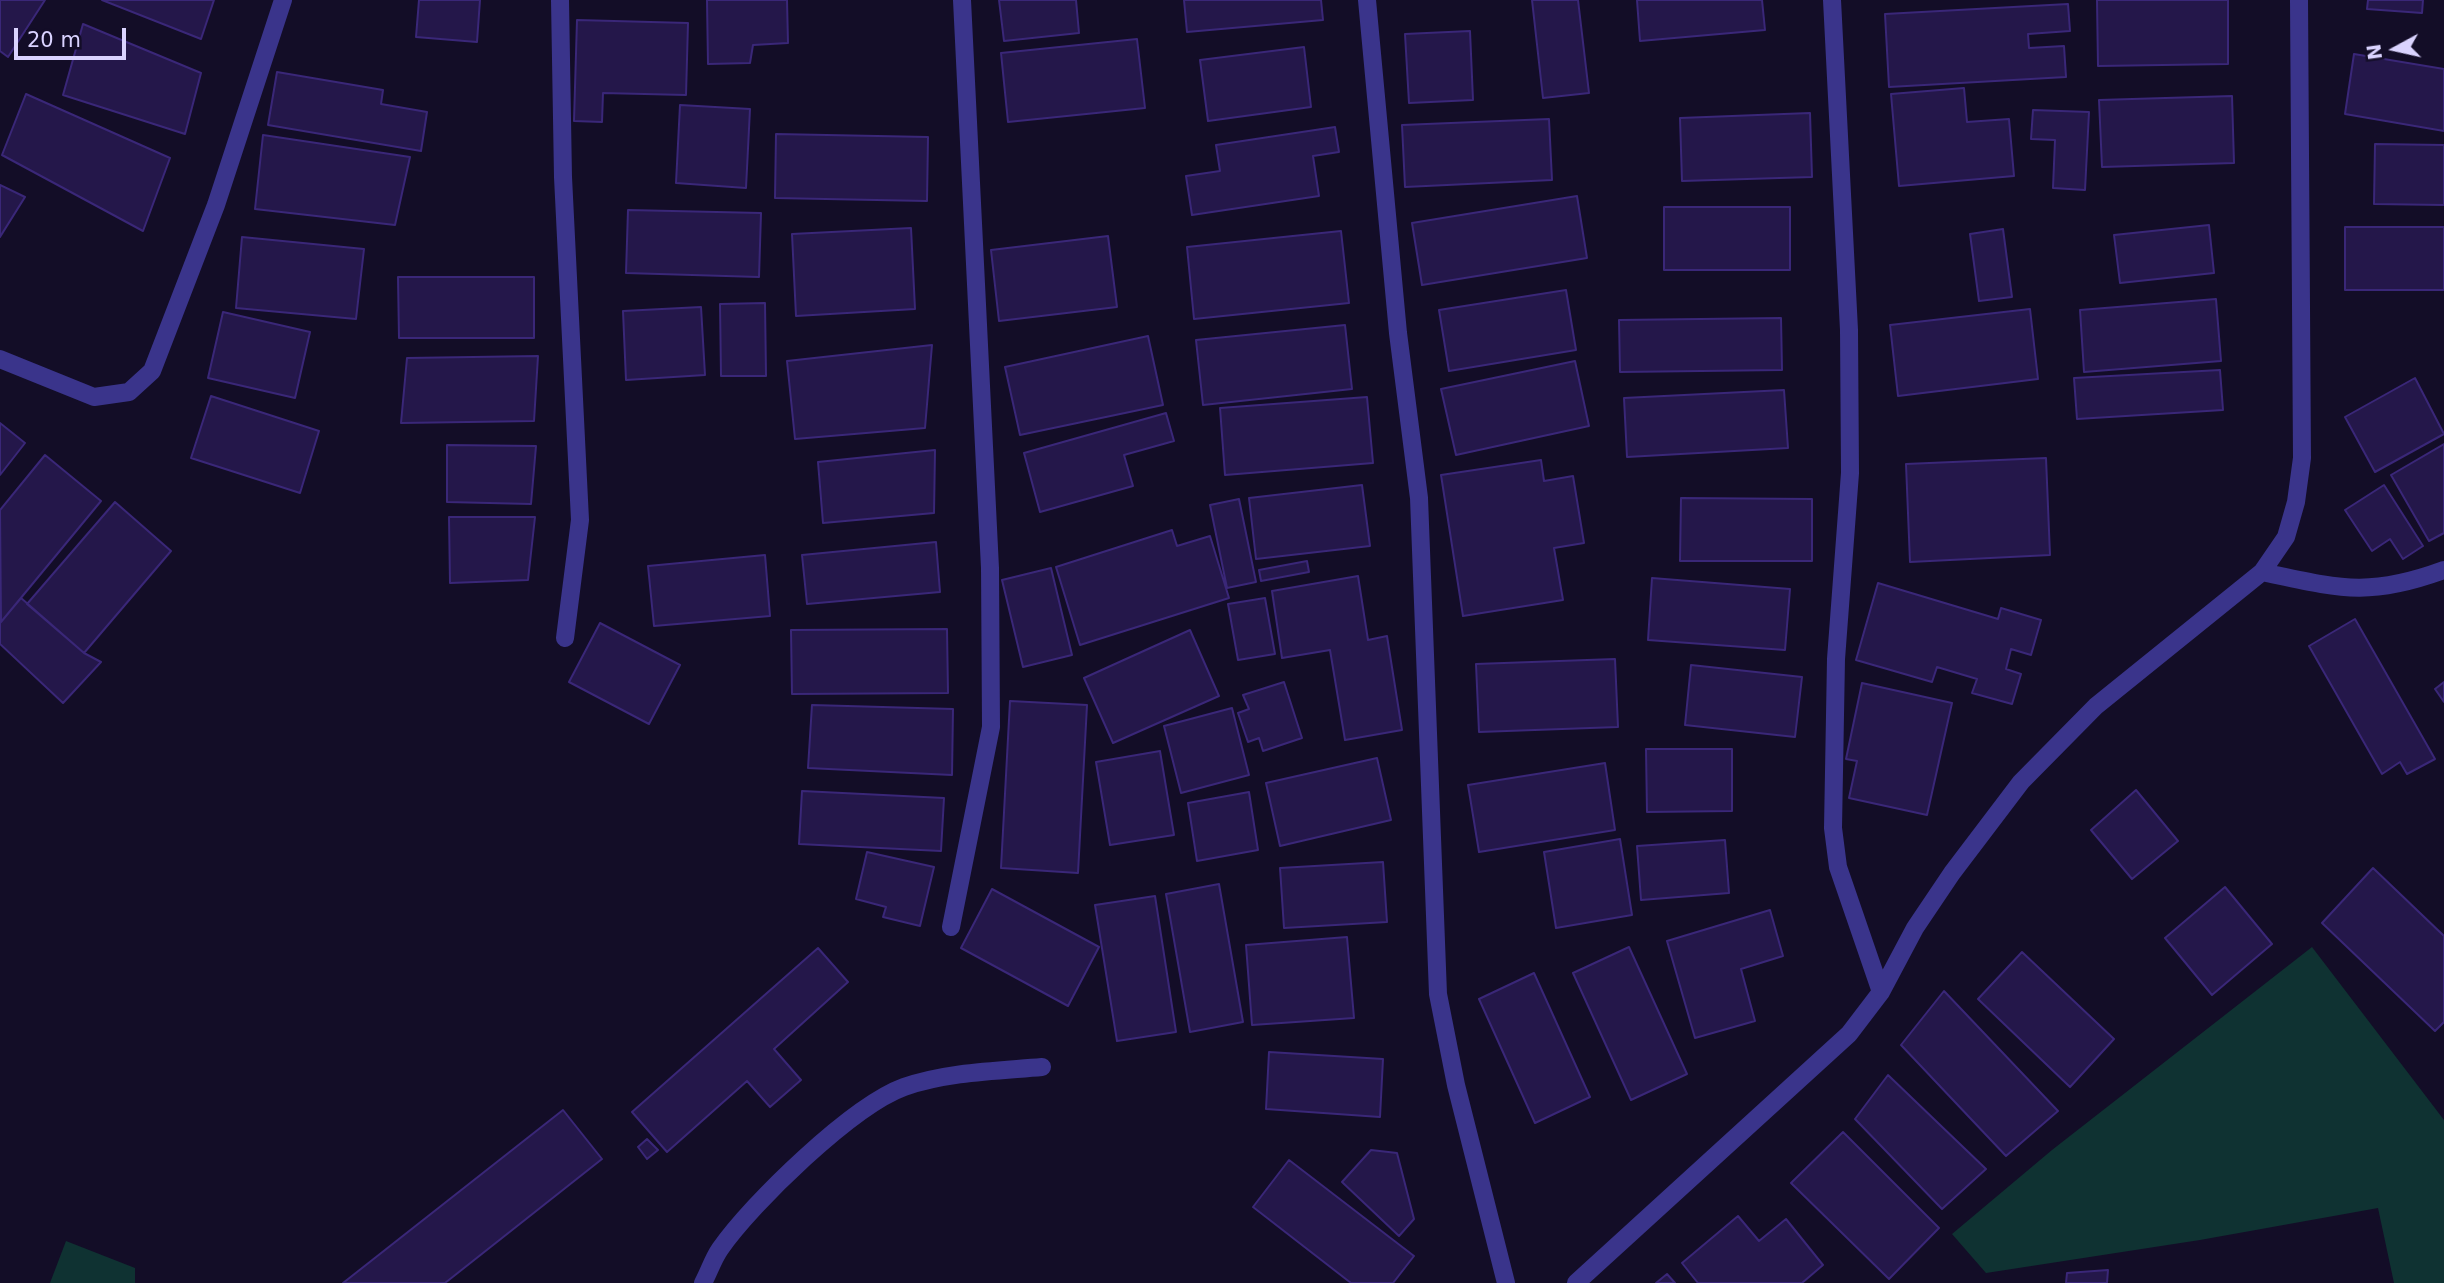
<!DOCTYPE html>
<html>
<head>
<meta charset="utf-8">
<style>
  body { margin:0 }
  #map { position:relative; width:2444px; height:1283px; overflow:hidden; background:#130d27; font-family:"DejaVu Sans",sans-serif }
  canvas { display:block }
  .north { position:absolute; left:2360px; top:14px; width:70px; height:70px; -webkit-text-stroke:5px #130d27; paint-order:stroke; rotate:262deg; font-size:19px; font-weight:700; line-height:28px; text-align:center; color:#dad3ff }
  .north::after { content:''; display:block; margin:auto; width:24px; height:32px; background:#dad3ff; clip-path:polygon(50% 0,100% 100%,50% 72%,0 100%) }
  .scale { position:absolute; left:14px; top:28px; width:112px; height:32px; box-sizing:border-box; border:4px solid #dad3ff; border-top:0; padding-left:9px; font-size:21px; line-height:24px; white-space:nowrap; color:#dad3ff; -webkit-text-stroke:5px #130d27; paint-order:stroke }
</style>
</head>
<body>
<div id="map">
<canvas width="2444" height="1283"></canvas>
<div class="north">N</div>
<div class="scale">20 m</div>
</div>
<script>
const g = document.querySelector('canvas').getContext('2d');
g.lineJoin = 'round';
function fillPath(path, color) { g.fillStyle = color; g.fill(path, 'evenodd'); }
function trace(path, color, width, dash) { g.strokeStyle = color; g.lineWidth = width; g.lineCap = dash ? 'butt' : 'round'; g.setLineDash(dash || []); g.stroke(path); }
const green = new Path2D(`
  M2312,947l132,173v163h-50l-16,-75 -178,32 -214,33 -34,-39 100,-84z
  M66,1241l69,27v15h-85z`);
const building = new Path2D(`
  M0,0h45l-37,57 -8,-6z
  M102,0h112l-13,39z
  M419,0h61l-3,42 -61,-5z
  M707,0h80l1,43 -35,2 -3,18 -42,1z
  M999,0h77l3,33 -75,8z
  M1184,0h137l2,20 -136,12z
  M1532,0h46l11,93 -46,5z
  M1637,0h125l3,30 -125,11z
  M2097,0h131v64l-130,2z
  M2368,0h55l-1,13 -55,-4z
  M2068,4l2,27 -42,3 1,14 35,-2 2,31 -177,10 -4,-73z
  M577,20l111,3 -2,72 -83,-2 -1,29 -28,-1z
  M83,24l118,49 -16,61 -122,-39z
  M1470,31l3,69 -64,3 -4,-69z
  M1137,39l8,69 -137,14 -7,-69z
  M1304,47l7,60 -103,14 -8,-61z
  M2354,54l90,15v62l-99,-17z
  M277,72l106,18 -2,14 46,8 -6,39 -153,-26z
  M1964,88l3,34 42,-3 5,57 -115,10 -8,-92z
  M26,94l144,64 -27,73 -141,-76z
  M2232,96l2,67 -132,4 -3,-67z
  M680,105l70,4 -4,79 -70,-5z
  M2033,110l56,2 -4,78 -32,-2 2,-48 -24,-1z
  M1810,113l2,64 -130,4 -2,-63z
  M1549,119l3,61 -147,7 -3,-62z
  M1335,127l4,25 -26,4 6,40 -127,19 -6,-39 34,-5 -4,-26z
  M776,134l152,3 -1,64 -152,-3z
  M263,135l147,22 -15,68 -140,-16z
  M2375,144l69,1v60l-70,-1z
  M0,185l25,12 -25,40z
  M1577,196l10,62 -165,27 -10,-62z
  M1664,207h126v63h-126z
  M628,210l133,3 -2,64 -133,-4z
  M2209,225l5,48 -94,10 -6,-48z
  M2345,227h99v63h-99z
  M911,228l4,81 -119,7 -4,-82z
  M2003,229l9,68 -33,4 -9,-67z
  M1341,231l8,72 -155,16 -7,-72z
  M1108,236l9,71 -118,14 -8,-71z
  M242,237l122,12 -8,70 -120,-11z
  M398,277h136v61h-135z
  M1566,290l10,60 -127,21 -10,-61z
  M2216,299l5,62 -137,11 -4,-62z
  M765,303l1,73h-45l-1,-72z
  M701,307l4,68 -79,5 -3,-69z
  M2030,309l8,70 -140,17 -8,-71z
  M223,312l87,20 -15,66 -87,-20z
  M1781,318l1,52 -162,2 -1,-52z
  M1345,325l7,64 -149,16 -7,-65z
  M1148,336l15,69 -143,30 -15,-68z
  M932,345l-7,83 -130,11 -8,-78z
  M538,356l-4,65 -133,2 6,-65z
  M1575,361l14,65 -133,29 -15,-66z
  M2220,370l3,40 -146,9 -3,-41z
  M2415,378l29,56 -69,38 -30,-55z
  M1784,390l4,58 -161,9 -3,-59z
  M211,396l108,35 -19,62 -109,-35z
  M1367,397l6,66 -148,12 -5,-67z
  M1166,413l8,28 -50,14 9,31 -93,26 -16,-59z
  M0,423l25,20 -25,32z
  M2444,444v89l-15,8 -38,-66z
  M447,445l89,1 -5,58 -84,-2z
  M935,450l-1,63 -111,10 -5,-61z
  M45,455l56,46 -100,121 -1,-112z
  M2046,458l4,97 -140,7 -4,-98z
  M1541,460l3,21 29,-5 11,67 -30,5 9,52 -100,16 -22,-141z
  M1362,485l8,61 -114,13 -7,-61z
  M2384,485l39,61 -20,13 -13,-20 -18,12 -27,-41z
  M1681,498l131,1v62h-132z
  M1239,499l17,83 -29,6 -17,-83z
  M115,502l56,49 -87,102 -57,-49z
  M449,517h86l-7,63 -78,3z
  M1172,530l5,16 33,-10 19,62 -149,47 -24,-78z
  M936,542l4,50 -133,12 -5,-49z
  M765,555l5,61 -116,10 -6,-60z
  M1307,561l2,11 -48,9 -2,-11z
  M1051,568l21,87 -49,12 -21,-87z
  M1358,576l10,64 19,-4 15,94 -57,10 -15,-90 -48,8 -10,-67z
  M1652,578l138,11 -5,61 -137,-10z
  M1878,583l120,36 3,-11 40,12 -10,35 -20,-6 -5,20 15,5 -9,30 -40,-11 5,-14 -40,-12 -5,15 -76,-22z
  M21,598l63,55 17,9 -38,41 -63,-59v-21z
  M1265,598l10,56 -37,6 -10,-56z
  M2355,619l80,140 -28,15 -7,-12 -18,12 -73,-128z
  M600,623l80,42 -31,59 -80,-42z
  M947,629l1,64 -156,1 -1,-64z
  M1190,630l29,66 -106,47 -29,-65z
  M1615,659l3,68 -139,5 -3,-68z
  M1691,665l111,12 -7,60 -110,-12z
  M1284,682l18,56 -39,13 -4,-13 -11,4 -10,-29 11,-4 -6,-14z
  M2444,682v20l-9,-13z
  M1862,683l90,20 -25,112 -78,-17 8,-37 -11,-2z
  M1010,701l77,4 -9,168 -77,-5z
  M812,705l141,4 -1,66 -144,-7z
  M1232,708l17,67 -68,18 -17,-67z
  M1646,749h86v62l-85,1z
  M1160,751l14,84 -64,10 -14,-83z
  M1377,758l14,62 -111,26 -14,-63z
  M1605,763l10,67 -136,22 -11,-67z
  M2136,790l42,51 -46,38 -41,-49z
  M802,791l142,7 -3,53 -142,-7z
  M1249,792l9,58 -61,11 -9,-58z
  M1620,839l12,76 -76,13 -12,-76z
  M1725,840l4,53 -88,7 -4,-54z
  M867,852l67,15 -14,59 -37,-9 3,-10 -30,-8z
  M1383,862l4,60 -103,6 -4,-60z
  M2373,868l71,68v86l-9,9 -113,-108z
  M1219,884l24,138 -53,10 -24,-138z
  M2225,887l47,57 -60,51 -47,-57z
  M992,889l107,58 -31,59 -107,-58z
  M1155,896l21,136 -59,9 -22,-136z
  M1770,910l13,46 -42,13 14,52 -60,17 -28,-97z
  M1347,937l7,81 -102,7 -6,-80z
  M1629,947l58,127 -56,26 -58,-127z
  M818,948l30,34 -74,67 27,31 -31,27 -23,-26 -80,71 -35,-40z
  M2022,952l92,87 -44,48 -92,-88z
  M1534,973l56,124 -55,26 -56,-124z
  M1944,991l114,120 -52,45 -105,-111z
  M1269,1052l114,7 -3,58 -114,-8z
  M1888,1075l98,94 -44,40 -87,-90z
  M563,1110l39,49 -157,124h-102z
  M1843,1132l96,96 -50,51 -98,-96z
  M647,1139l11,11 -11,9 -9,-12z
  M1371,1150l26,3 17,66 -15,17 -57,-54z
  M1289,1160l125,96 -21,27h-42l-98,-76z
  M1738,1216l21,25 27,-22 37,46 -21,18h-104l-16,-20z
  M2108,1270l-1,13h-41l1,-10z
  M1667,1274l8,9h-19z`);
const minor = new Path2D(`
  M560,0l3,177 17,343 -15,118
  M1367,0l31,333 21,165 19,496 18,91 50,198
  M1832,0l17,330 1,143 -14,186 -3,169 5,39 43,125
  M0,359l94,38 35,-5 23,-21 64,-166 67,-205
  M2262,572c76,16 106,26 182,-2
  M951,927l40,-200 -1,-159 -28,-568
  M703,1283c6,-11 10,-24 17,-34 32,-46 132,-143 184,-162 44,-15 92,-16 138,-20
  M1576,1283l273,-249 32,-42 34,-64 37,-55 69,-91 75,-76 166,-134 24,-35 10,-35 6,-44 -3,-458`);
fillPath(green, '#0f3232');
fillPath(building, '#24174a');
trace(building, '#3a2778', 2);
trace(minor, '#3a348b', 18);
</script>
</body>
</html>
